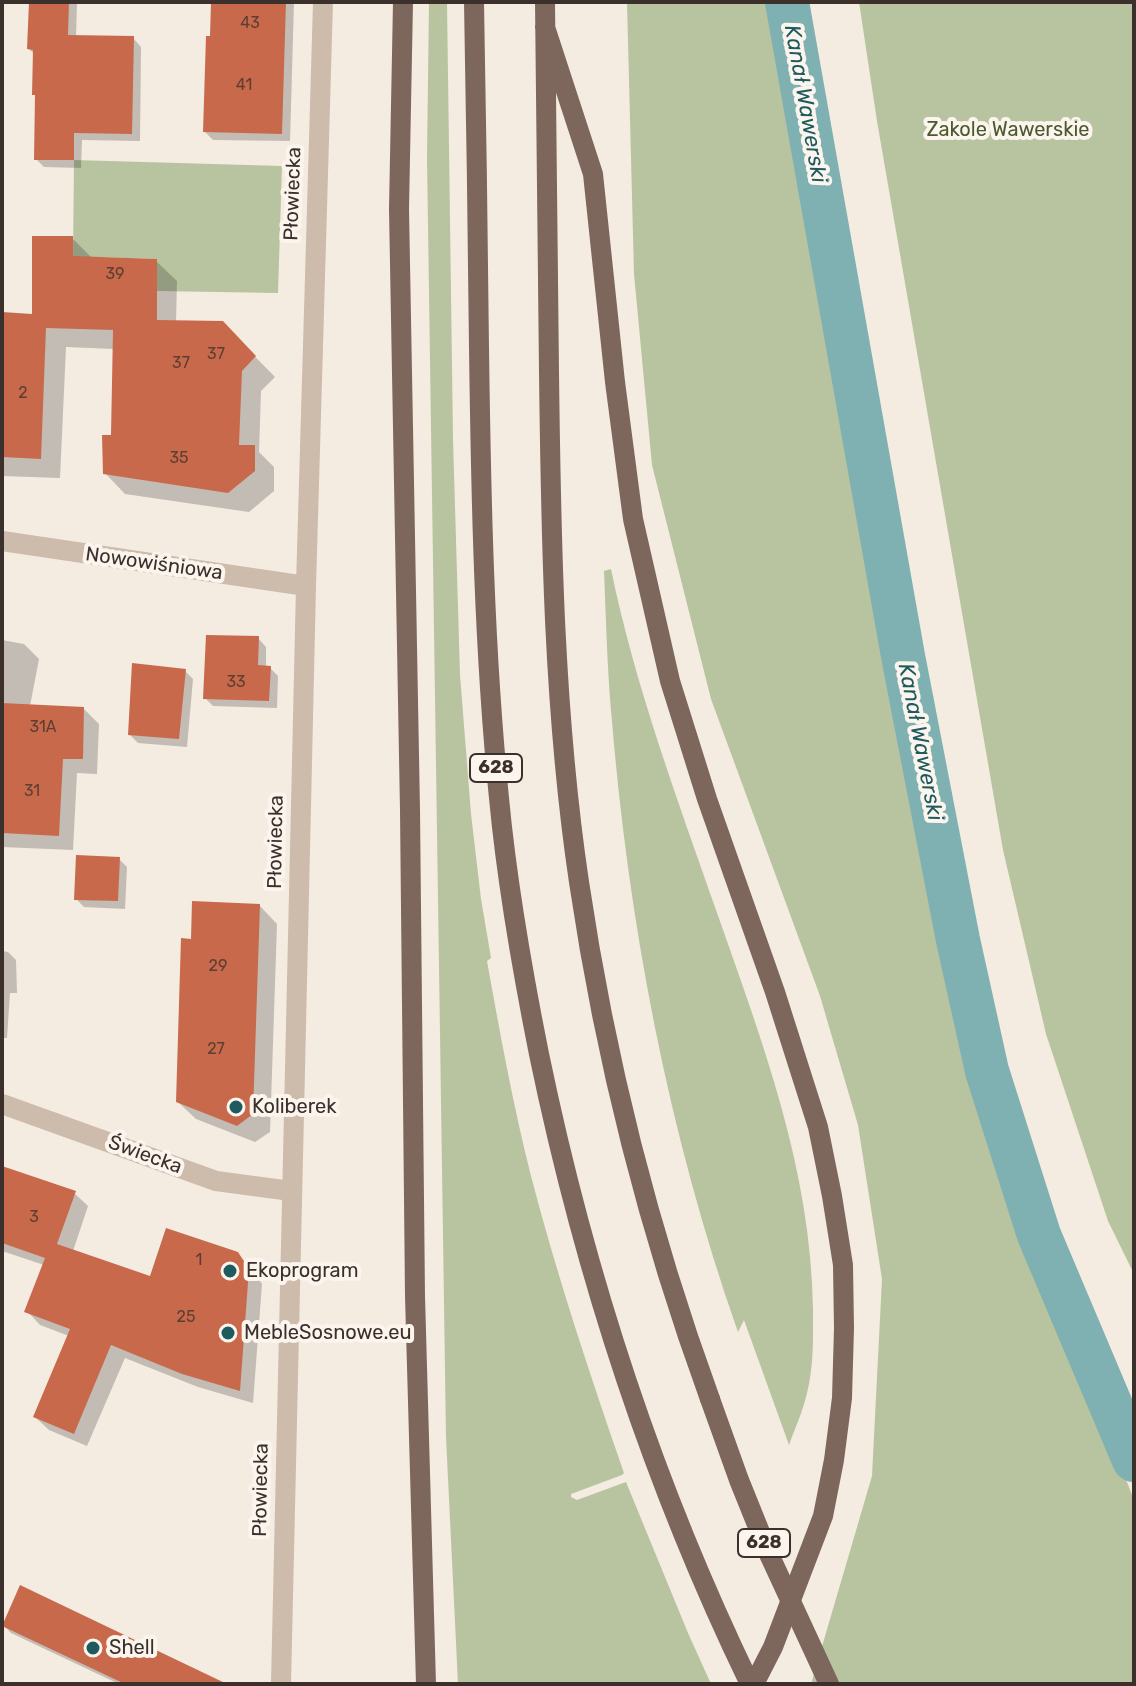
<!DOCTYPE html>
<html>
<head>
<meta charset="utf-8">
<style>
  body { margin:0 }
  #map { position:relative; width:1136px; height:1686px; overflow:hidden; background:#f4ebe1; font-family:Rubik,sans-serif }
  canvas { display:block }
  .frame { position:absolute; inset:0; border:4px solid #3b302b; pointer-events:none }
</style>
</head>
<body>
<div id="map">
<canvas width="1136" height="1686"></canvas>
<div class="frame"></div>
</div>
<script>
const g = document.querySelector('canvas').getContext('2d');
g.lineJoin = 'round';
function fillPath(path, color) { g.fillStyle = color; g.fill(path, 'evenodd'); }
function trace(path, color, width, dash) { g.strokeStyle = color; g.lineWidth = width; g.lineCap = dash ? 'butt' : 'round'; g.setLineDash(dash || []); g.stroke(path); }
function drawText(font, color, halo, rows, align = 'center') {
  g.font = font + ' Rubik,sans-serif'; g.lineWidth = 8; g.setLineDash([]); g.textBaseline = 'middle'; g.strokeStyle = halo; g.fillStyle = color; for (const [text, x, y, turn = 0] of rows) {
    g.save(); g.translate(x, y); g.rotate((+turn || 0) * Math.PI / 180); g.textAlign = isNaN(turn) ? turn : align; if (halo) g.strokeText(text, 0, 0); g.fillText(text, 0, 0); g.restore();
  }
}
const green = new Path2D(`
  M429,2h18l6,437 7,236 11,139 10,85 10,59 -4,3c13,72 26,144 44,215 26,100 59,199 93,297l-2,2 -51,19v3l6,3 49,-18 62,151 23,51h-253l-12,-247 -19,-1279z
  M627,2h148l152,831 70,315 137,352v184h-323l61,-208 10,-197 -24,-154 -38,-129 -109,-297 -59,-234 -18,-191z
  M859,2h275v1272l-26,-53 -62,-187 -43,-184 -126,-729z
  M74,160l208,6 -4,127 -121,-2v-32l-60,-2 -24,2z
  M611,569c24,117 66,229 105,341 46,131 95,258 97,399 0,27 1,57 -6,84 -4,18 -12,35 -18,52l-45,-125 -6,12c-70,-199 -110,-411 -127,-622 -4,-46 -5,-93 -7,-139z`);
const shadow = new Path2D(`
  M31,2h46l-1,36h57l8,9 -1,94 -58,-1 -1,28 -37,-1 -8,-8 -1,-104 -6,-6z
  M213,2h81l-4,139 -77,-1 -8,-8z
  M72,238l21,21 63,2 21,20 -1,41 46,1 53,54 -14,14 -2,61 15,15v24l-25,21 -124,-18 -20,-21 8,-36 1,-88 -48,-2 -6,131 -58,-2v-162l32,2z
  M258,638l8,9v21h4l8,8 -1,32 -64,-2 -8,-8z
  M2,640l22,4 15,15 -9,47 54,3 15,15 -2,50 -20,-1 -4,77 -71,-3z
  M185,671l8,8 -6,68 -49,-4 -8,-8z
  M119,859l8,8 -2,42 -41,-2 -8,-8z
  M260,906l17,18 -7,208 -15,10 -59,-23 -18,-17 15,-161z
  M2,951l6,1 8,8 1,33h-7l-3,45h-5z
  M2,1184l72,9 14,13 -15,45 78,27 86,-24 15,14 10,16 -9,119 -55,-16 -73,-29 -38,88 -38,-16 -14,-13 34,-81 -29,-11 -13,-14 17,-46 -42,-14z
  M3,1625l180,59h-64l-108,-51z`);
const canal = new Path2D(`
  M787,2l116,654 55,284 29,131 52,164 95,225`);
const building = new Path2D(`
  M29,2h40l-1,33 66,1 -2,98 -58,-1v27h-40l1,-65h-3l1,-45 -6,-1z
  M211,2h75l-4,132 -79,-2 3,-96h4z
  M32,236h41v20l84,3v61l66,1 33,35 -14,15 -3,74h16v26l-27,22 -125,-19 -1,-39h9l2,-105 -67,-2 -5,131 -39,-2v-145l30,2z
  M206,635l53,1 -1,29 13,1 -2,35 -66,-2z
  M132,663l54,6 -7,70 -51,-4z
  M2,703l82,4 -1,52h-20l-4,77 -57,-3z
  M76,855l44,2 -2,44 -44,-1z
  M192,901l68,3 -7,210 -16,12 -61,-24 5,-164 10,1z
  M2,1166l74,25 -19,53 93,32 16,-48 72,24 11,17 -9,122 -58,-17 -71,-29 -37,89 -41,-17 37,-88 -46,-17 21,-54 -43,-15z
  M20,1585l207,99h-102l-123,-58z`);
const street = new Path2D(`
  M2,541l304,45
  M2,1104l214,77 75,10
  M281,1684l25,-1098 17,-584`);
const primary = new Path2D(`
  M403,2l-4,207 11,601 5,486 11,388
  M474,2c2,115 4,231 5,346 2,150 5,300 20,450 8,86 23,171 40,256 45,218 114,430 211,630
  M545,2c1,123 2,246 4,370 2,170 5,342 30,510 26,176 70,350 131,517
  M545,27l48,147 22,208 18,137 37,162 37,118 68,193 43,135 14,69 11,69 1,63 -2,70 -8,62 -11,56 -50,131 -19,37`);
const primaryBridge = new Path2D(`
  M710,1399l29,81 29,72 61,132`);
const markers = [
  [236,1107,8,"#1f5a5e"],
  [230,1271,8,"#1f5a5e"],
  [228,1333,8,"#1f5a5e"],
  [93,1648,8,"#1f5a5e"]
];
const numberNames = [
  ["43",250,23],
  ["41",244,85],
  ["39",115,274],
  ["37",216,354],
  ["37",181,363],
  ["2",23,393],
  ["35",179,458],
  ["33",236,682],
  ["31A",43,727],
  ["31",32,791],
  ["29",218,966],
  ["27",216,1049],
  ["3",34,1217],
  ["1",199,1260],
  ["25",186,1317]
];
const shields = [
  [496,768,52],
  [764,1543,52]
];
const shieldNames = [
  ["628",496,768],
  ["628",764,1543]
];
const parkNames = [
  ["Zakole Wawerskie",1008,130]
];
const streetNames = [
  ["Płowiecka",293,194,-88],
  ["Nowowiśniowa",154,564,8],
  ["Płowiecka",276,842,-89],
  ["Świecka",145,1155,20],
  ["Płowiecka",261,1490,-89]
];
const poiNames = [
  ["Koliberek",252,1107],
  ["Ekoprogram",246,1271],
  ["MebleSosnowe.eu",244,1333],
  ["Shell",109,1648]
];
const waterNames = [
  ["Kanał Wawerski",805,104,80],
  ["Kanał Wawerski",920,742,79]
];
fillPath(green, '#b8c4a0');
fillPath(shadow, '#0003');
trace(canal, '#7fb0b2', 44);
fillPath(building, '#c8694b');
trace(street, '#cdbbac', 20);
trace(primary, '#7d675c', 20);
trace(primaryBridge, '#7d675c', 20);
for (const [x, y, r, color] of markers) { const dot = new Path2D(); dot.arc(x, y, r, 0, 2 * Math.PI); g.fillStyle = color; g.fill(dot); trace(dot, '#fbf5ee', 3); }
drawText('16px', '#5e3e33', null, numberNames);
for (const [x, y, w] of shields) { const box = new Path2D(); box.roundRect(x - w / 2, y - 14, w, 28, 6); g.fillStyle = '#fbf5ee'; g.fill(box); trace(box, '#3b302b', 2); }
drawText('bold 18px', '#3b302b', null, shieldNames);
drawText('20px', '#4a5a2e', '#fbf5ee', parkNames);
drawText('20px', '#3b302b', '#fbf5ee', streetNames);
drawText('20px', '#3b302b', '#fbf5ee', poiNames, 'left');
drawText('italic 22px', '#1f5a5e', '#fbf5ee', waterNames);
</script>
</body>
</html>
